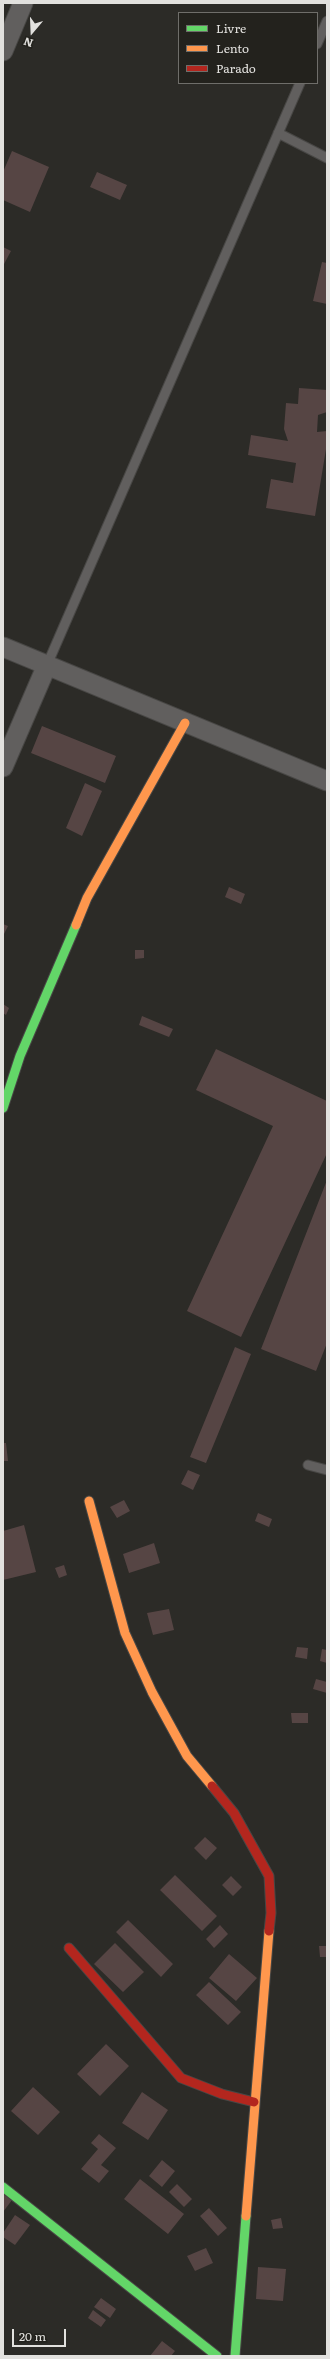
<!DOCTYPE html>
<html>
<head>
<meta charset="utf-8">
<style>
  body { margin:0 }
  #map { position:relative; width:330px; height:2359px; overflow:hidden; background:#2c2b27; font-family:Literata,serif }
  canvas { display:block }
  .frame { position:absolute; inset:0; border:4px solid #e2e1de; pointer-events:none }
  .legend { position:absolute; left:178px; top:12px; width:140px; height:72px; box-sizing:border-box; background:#23221d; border:1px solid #6f6e6a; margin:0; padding:5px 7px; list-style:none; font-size:12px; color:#e2e1de }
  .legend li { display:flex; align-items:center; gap:8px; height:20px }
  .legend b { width:20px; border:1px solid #6f6e6a }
  .north { position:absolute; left:12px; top:12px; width:40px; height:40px; -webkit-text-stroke:3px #23221d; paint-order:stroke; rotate:199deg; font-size:11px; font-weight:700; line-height:16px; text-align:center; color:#e2e1de }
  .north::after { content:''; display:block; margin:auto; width:14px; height:18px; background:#e2e1de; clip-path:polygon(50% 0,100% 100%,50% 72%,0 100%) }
  .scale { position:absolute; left:12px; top:2329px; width:54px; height:18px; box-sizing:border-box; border:2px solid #e2e1de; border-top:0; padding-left:5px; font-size:12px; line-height:14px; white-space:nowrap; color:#e2e1de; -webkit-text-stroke:3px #23221d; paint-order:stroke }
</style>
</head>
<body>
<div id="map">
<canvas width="330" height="2359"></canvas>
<div class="frame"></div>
<ul class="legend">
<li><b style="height:5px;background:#63d668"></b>Livre</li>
<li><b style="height:5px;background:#ff974d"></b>Lento</li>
<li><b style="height:5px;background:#b3261e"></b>Parado</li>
</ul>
<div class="north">N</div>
<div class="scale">20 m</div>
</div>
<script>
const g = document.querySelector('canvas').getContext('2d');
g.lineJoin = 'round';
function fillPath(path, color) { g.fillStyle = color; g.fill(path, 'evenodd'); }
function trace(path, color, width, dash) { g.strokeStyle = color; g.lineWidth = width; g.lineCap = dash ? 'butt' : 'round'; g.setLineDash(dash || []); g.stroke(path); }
const building = new Path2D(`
  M12,151l37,16 -19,45 -27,-12v-28z
  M97,172l30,13 -7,15 -30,-13z
  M3,247l8,4 -8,15z
  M322,262l5,1v41l-14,-3z
  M299,388l28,2v22l-9,3 -1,17 10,-1v12l-12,73 -49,-8 5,-29 22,4 3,-20 -48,-8 3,-20 37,6 -4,-12 2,-26 12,1z
  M42,726l74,30 -11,27 -74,-30z
  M85,783l17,8 -20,45 -16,-8z
  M229,887l16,7 -4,10 -16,-7z
  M3,924l5,2 -5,10z
  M135,950h9v8l-9,1z
  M3,1004l6,4 -3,7 -3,-2z
  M142,1016l31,13 -4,8 -30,-12z
  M216,1049l111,52v52l-86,184 -54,-26 86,-185 -77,-36z
  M327,1180v163l-11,28 -55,-22z
  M235,1347l16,7 -45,109 -16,-6z
  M3,1443h3l2,18h-5z
  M188,1470l12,5 -7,15 -12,-6z
  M124,1500l6,11 -13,7 -7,-11z
  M258,1513l14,6 -3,8 -14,-6z
  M24,1525l12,47 -33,8v-49z
  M154,1543l6,20 -31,10 -6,-19z
  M64,1565l3,10 -8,3 -4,-10z
  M169,1609l5,21 -21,5 -6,-22z
  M297,1647l11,1 -1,11 -12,-2z
  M322,1649l5,1v13l-7,-2z
  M316,1679l11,3v11l-14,-4z
  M291,1713h17v10h-16z
  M205,1837l12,11 -11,12 -12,-12z
  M175,1875l42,41 -15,15 -42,-41z
  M231,1876l11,11 -9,9 -11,-11z
  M128,1920l45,44 -12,13 -45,-45z
  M220,1925l8,9 -14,14 -8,-9z
  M115,1943l29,29 -21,20 -29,-28z
  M319,1946h8v11h-7z
  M229,1954l28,24 -21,23 -27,-23z
  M209,1982l32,30 -13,13 -32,-30z
  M106,2044l23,22 -29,30 -23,-22z
  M33,2087l27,25 -22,23 -27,-24z
  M142,2092l26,18 -20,30 -26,-17z
  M99,2134l17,14 -15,17 8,6 -10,12 -18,-14 17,-20 -7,-6z
  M162,2160l13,11 -13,16 -13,-11z
  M140,2179l44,35 -16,20 -44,-35z
  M177,2184l15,15 -8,8 -15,-15z
  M3,2194l9,6 -9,12z
  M209,2208l18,20 -9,8 -18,-20z
  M15,2215l15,10 -15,20 -12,-8v-4z
  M281,2218l2,10 -10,1 -2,-9z
  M206,2248l7,15 -18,8 -8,-15z
  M258,2267l28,2 -3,32 -27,-2z
  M101,2298l15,11 -6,9 -16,-11z
  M93,2310l13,10 -5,7 -13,-9z
  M162,2341l13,10 -4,5h-21z`);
const lane = new Path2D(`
  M317,44l10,-23
  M278,133l49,25
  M47,665l253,-582
  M308,1465l19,5`);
const street = new Path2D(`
  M3,51l20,-48
  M3,647l324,134
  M3,767l44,-102`);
const fast = new Path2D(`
  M3,1108l17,-52 56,-131
  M3,2187l214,169
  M235,2356l11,-140`);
const slow = new Path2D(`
  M76,925l11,-27 98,-175
  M89,1501l36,132 27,59 35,64 25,30
  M246,2216l23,-285`);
const jam = new Path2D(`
  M212,1786l22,27 35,63 2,37 -2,18
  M69,1948l112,130 41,16 32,8`);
fillPath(building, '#564544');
trace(lane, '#484745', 11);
trace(street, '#484745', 21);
trace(fast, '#484745', 11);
trace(slow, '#484745', 11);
trace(jam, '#484745', 11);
trace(lane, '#615f5e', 9);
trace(street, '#615f5e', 19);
trace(fast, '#63d668', 9);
trace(slow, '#ff974d', 9);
trace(jam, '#b3261e', 9);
</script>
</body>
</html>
